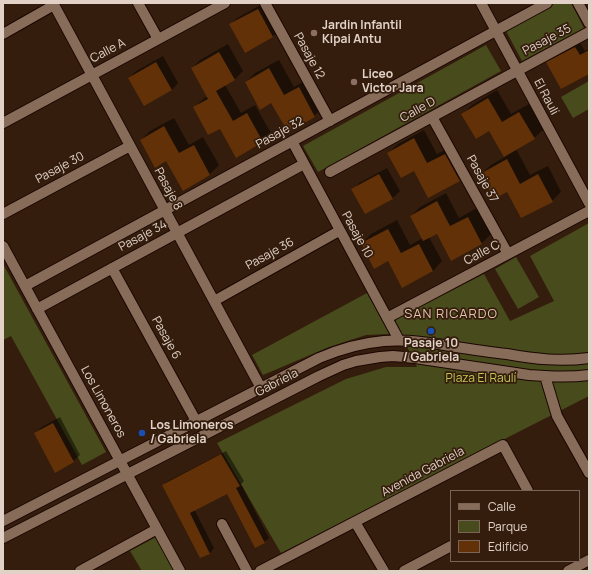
<!DOCTYPE html>
<html>
<head>
<meta charset="utf-8">
<style>
  body { margin:0 }
  #map { position:relative; width:592px; height:574px; overflow:hidden; background:#341d0d; font-family:Manrope,sans-serif }
  canvas { display:block }
  .frame { position:absolute; inset:0; border:4px solid #e1d1c7; pointer-events:none }
  .legend { position:absolute; left:450px; top:490px; width:130px; height:72px; box-sizing:border-box; background:#341d0d; border:1px solid #796557; margin:0; padding:5px 7px; list-style:none; font-size:12px; color:#e1d1c7 }
  .legend li { display:flex; align-items:center; gap:8px; height:20px }
  .legend b { width:20px; border:1px solid #796557 }
</style>
</head>
<body>
<div id="map">
<canvas width="592" height="574"></canvas>
<div class="frame"></div>
<ul class="legend">
<li><b style="height:5px;background:#886c5a"></b>Calle</li>
<li><b style="height:11px;background:#484b1c"></b>Parque</li>
<li><b style="height:11px;background:#623107"></b>Edificio</li>
</ul>
</div>
<script>
const g = document.querySelector('canvas').getContext('2d');
g.lineJoin = 'round';
function fillPath(path, color) { g.fillStyle = color; g.fill(path, 'evenodd'); }
function trace(path, color, width, dash) { g.strokeStyle = color; g.lineWidth = width; g.lineCap = dash ? 'butt' : 'round'; g.setLineDash(dash || []); g.stroke(path); }
function drawText(font, color, halo, rows, align = 'center') {
  g.font = font + ' Manrope,sans-serif'; g.lineWidth = 3.5; g.setLineDash([]); g.textBaseline = 'middle'; g.strokeStyle = halo; g.fillStyle = color; for (const [text, x, y, turn = 0] of rows) {
    g.save(); g.translate(x, y); g.rotate((+turn || 0) * Math.PI / 180); g.textAlign = isNaN(turn) ? turn : align; if (halo) g.strokeText(text, 0, 0); g.fillText(text, 0, 0); g.restore();
  }
}
const green = new Path2D(`
  M554,3h17l13,25 -62,33 -17,-32z
  M486,45l15,26 -183,101 -15,-26z
  M589,81v28l-16,9 -12,-21z
  M589,223v173l-308,157 -64,-110 129,-64 40,-12h31l-21,-43v-5l88,-45 26,47 44,-20 -24,-45z
  M516,257l23,40 -21,12 -23,-40z
  M3,264l103,188 -24,13 -71,-129 -8,4z
  M367,293l23,41 -24,1 -37,12 -66,28 -11,-20z
  M156,537l19,34h-33l-12,-20z`);
const shadow = new Path2D(`
  M264,3l16,26 -7,7 -28,16 -15,-27 7,-7z
  M580,43l5,8 4,-2v23l-42,-9 5,-5z
  M228,44l15,27 -9,9 -9,5 16,28 14,-8 16,28 -8,9 -27,14 -16,-29 -26,-19 9,-9 5,-3 -16,-28 8,-8z
  M163,56l15,27 -6,7 -43,-12 7,-7z
  M279,60l15,27 14,-8 16,28 -10,9 -42,-14 -26,-20 9,-9z
  M497,90l14,24 18,-10 15,25 -10,9 -18,11 14,26 18,-9 13,26 -9,9 -44,-10 -27,-17 10,-9 14,-8 -16,-27 -26,-16 9,-9z
  M174,118l15,27 14,-8 16,28 -9,9 -27,15 -16,-29 -26,-20 9,-9z
  M424,130l13,24 17,-9 14,26 -9,9 -44,-11 -27,-16 10,-9z
  M387,168l13,23 -7,7 -27,15 -13,-23 6,-7z
  M446,193l13,25 18,-10 14,26 -9,9 -31,16 -14,-26 -8,4 13,24 -9,10 -45,-11 -26,-17 9,-9 26,-14 13,25 13,-7 -12,-22 9,-9z
  M60,417l20,38 -7,6 -38,-28 7,-6z
  M226,451l18,30 -3,3 28,54 -5,4 -37,-50 -33,17 20,39 -4,5 -9,4 -38,-72 5,-4z`);
const building = new Path2D(`
  M258,9l15,28 -28,16 -16,-29z
  M575,47l5,8 9,-5v24l-28,15 -15,-27z
  M219,52l16,28 -19,11 17,30 14,-8 16,29 -27,16 -16,-29 -12,6 -15,-28 15,-8 -17,-31z
  M156,62l16,28 -28,16 -16,-28z
  M269,68l15,27 15,-8 16,30 -27,15 -17,-29 -11,7 -15,-28z
  M488,98l14,24 17,-10 16,27 -31,18 -15,-26 -13,8 -15,-25z
  M164,126l15,27 15,-8 16,30 -27,16 -17,-30 -11,7 -15,-28z
  M414,138l13,25 18,-9 15,27 -32,17 -14,-27 -13,7 -14,-25z
  M507,159l13,25 18,-10 15,28 -32,16 -14,-26 -13,7 -14,-25z
  M379,174l14,25 -28,15 -14,-25z
  M437,201l13,25 18,-9 14,27 -31,17 -14,-27 -14,7 -13,-25z
  M388,229l13,24 18,-9 14,27 -31,17 -14,-27 -14,8 -13,-26z
  M53,423l21,39 -19,11 -21,-40z
  M221,454l19,32 -4,2 29,55 -10,5 -28,-54 -37,19 20,41 -10,4 -38,-73z`);
const minor = new Path2D(`
  M53,3l208,385
  M138,3l20,36
  M265,3l65,118
  M481,3l108,200
  M578,3l11,20
  M3,34l51,-29
  M432,117l76,137
  M3,123l222,-120
  M292,141l107,199
  M330,172l259,-140
  M3,214l127,-68
  M3,246l177,325
  M112,268l84,153
  M25,286l522,-283
  M214,301l125,-70
  M37,309l267,-145
  M387,318l202,-107
  M545,376l12,40 32,57
  M3,521l316,-163c21,-9 42,-15 65,-17 22,-2 44,1 66,5 19,3 38,6 57,8 28,5 54,8 82,4
  M355,522l29,49
  M222,524l25,47
  M3,538l316,-162 24,-11 13,-4 24,-4 13,-1 22,2 114,17 16,1c15,1 29,1 44,-1
  M80,571l77,-42
  M260,571l243,-126 25,46
  M404,571l47,-25
  M568,571l21,-11`);
const markers = [
  [314,33,4,"#8d6e63"],
  [354,82,4,"#8d6e63"],
  [431,331,4,"#1a4fb4"],
  [142,433,4,"#1a4fb4"]
];
const poiNames = [
  ["Jardin Infantil",322,26],
  ["Kipai Antu",322,40],
  ["Liceo",362,75],
  ["Victor Jara",362,89],
  ["Pasaje 10",431,344,"center"],
  ["/ Gabriela",431,358,"center"],
  ["Los Limoneros",150,426],
  ["/ Gabriela",150,440]
];
const streetNames = [
  ["Pasaje 35",547,40,-28],
  ["Calle A",108,51,-28],
  ["Pasaje 12",309,56,61],
  ["El Raulí",546,97,62],
  ["Calle D",418,110,-29],
  ["Pasaje 32",280,133,-29],
  ["Pasaje 30",60,168,-28],
  ["Pasaje 37",482,179,61],
  ["Pasaje 8",168,189,62],
  ["Pasaje 10",357,235,61],
  ["Pasaje 34",143,236,-28],
  ["Calle C",482,253,-28],
  ["Pasaje 36",270,254,-29],
  ["Pasaje 6",166,338,61],
  ["Gabriela",277,383,-27],
  ["Los Limoneros",103,402,61],
  ["Avenida Gabriela",423,472,-28]
];
const parkNames = [
  ["Plaza El Raulí",481,379]
];
const neighbourhoodNames = [
  ["SAN RICARDO",451,314]
];
fillPath(green, '#484b1c');
fillPath(shadow, '#0007');
fillPath(building, '#623107');
trace(minor, '#1b0600', 12);
trace(minor, '#886c5a', 10);
for (const [x, y, r, color] of markers) { const dot = new Path2D(); dot.arc(x, y, r, 0, 2 * Math.PI); g.fillStyle = color; g.fill(dot); trace(dot, '#341d0d', 1.5); }
drawText('bold 12px', '#e1d1c7', '#341d0d', poiNames, 'left');
drawText('12px', '#e1d1c7', '#341d0d', streetNames);
drawText('12px', '#c1c753', '#341d0d', parkNames);
g.letterSpacing = '1px';
drawText('13px', '#e3c3af', '#341d0d', neighbourhoodNames);
g.letterSpacing = '0px';
</script>
</body>
</html>
